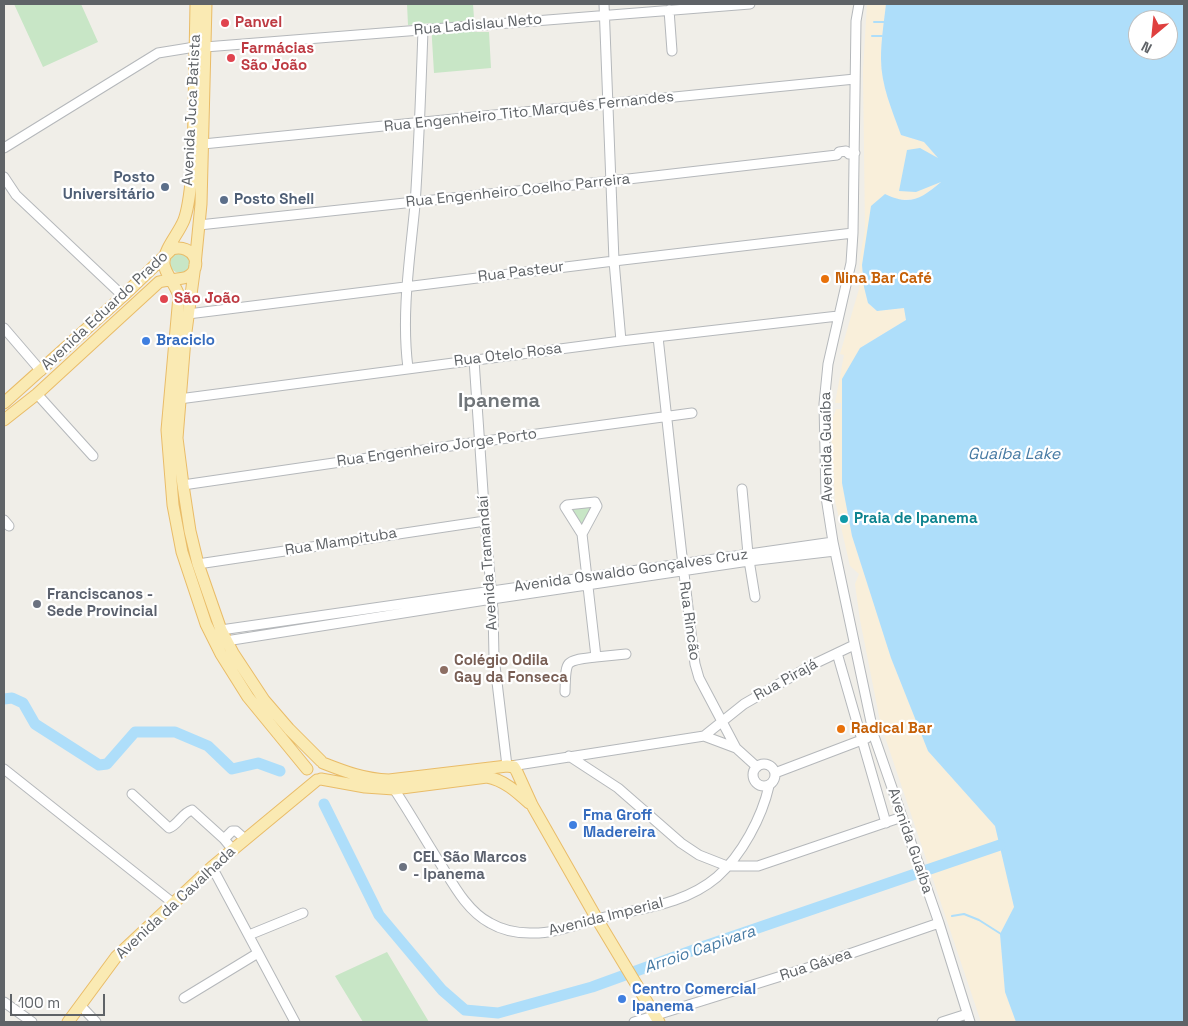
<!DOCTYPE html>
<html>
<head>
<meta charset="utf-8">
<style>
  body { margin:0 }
  #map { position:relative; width:1188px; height:1026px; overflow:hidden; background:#f0eee8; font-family:"Space Grotesk",sans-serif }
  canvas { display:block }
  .frame { position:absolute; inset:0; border:5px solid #5f6367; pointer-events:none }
  .north { position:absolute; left:1128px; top:10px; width:50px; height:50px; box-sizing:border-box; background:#fff; border:1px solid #bfc1c2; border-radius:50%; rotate:208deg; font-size:14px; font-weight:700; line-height:20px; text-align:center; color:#5f6367 }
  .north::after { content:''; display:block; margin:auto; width:18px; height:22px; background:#df403f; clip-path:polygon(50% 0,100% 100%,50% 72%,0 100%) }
  .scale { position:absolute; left:10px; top:994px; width:95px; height:22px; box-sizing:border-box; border:2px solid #5f6367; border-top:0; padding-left:6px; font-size:15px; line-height:18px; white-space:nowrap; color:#5f6367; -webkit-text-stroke:4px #fff; paint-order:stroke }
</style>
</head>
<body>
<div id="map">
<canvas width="1188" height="1026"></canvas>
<div class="frame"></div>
<div class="north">N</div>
<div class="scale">100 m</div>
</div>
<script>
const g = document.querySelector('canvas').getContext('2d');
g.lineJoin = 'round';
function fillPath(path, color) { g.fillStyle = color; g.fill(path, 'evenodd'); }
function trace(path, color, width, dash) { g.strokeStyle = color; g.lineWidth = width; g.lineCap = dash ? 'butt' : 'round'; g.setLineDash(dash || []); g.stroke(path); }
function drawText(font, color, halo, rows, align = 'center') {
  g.font = font + ' "Space Grotesk",sans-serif'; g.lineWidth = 4.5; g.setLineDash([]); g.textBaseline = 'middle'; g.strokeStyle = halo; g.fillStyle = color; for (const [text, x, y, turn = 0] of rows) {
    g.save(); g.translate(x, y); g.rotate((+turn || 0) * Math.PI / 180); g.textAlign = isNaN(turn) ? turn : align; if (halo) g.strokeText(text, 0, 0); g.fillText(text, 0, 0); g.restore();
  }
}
const green = new Path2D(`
  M14,4h67l17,38 -55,25z
  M407,4h66l2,28h14l2,36 -57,5 -3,-50 -23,2z
  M170 263a10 10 0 1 1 20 0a10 10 0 1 1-20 0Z
  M593,506l-11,22 -13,-19z
  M387,952l42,70h-66l-28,-46z`);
const sand = new Path2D(`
  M867,4h19c-2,18 -5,36 -5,55 0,26 11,51 20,76l23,7 15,17 4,21 -23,18 -22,2 -13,-6 -17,36 -6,35 2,22 4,16 9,8 27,-3 2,12 -46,28 -18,135 10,53 39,122 37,93 67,75 19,81 -14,27 5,58 11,30h-35l-99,-294 4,-2 -2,-5h-4l-20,-101 -5,-36 4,-10 -9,-8 -15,-65 -4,-76 5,-16h5v-6h-6l9,-48 -4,-1 19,-65 1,-32 5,-27 -2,-159z`);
const water = new Path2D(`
  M886,4h298v1018h-168l-11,-30 -5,-58 14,-27 -19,-81 -67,-75 -37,-93 -39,-122 -10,-53v-104l18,-31 46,-28 -2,-12 -27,3 -9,-8 -4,-16 -2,-22 9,-59 14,-12c25,12 36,5 56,-12l-25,10 -17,-1 8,-41 13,-2 18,10 -14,-16 -23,-7c-9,-25 -20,-50 -20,-76 0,-19 3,-37 5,-55zM1138,20h30v30h-30z`);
const stream = new Path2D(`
  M874,22h10
  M872,36h10
  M952,916l12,-2 15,6 22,14`);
const river = new Path2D(`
  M4,699l8,-1 11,5 12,21 64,41 8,-1 28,-32h40l33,14 24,23 26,-6 22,8
  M324,804l55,111 63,75 23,20 33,3 94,-26 110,-40 298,-102`);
const minor = new Path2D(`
  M604,4l10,257 7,80
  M859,4l-3,17 -3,212 -2,30 -23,101 -4,40 2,93 7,45 41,194 65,187 31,99
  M669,10l3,41
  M205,47l545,-43
  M203,144l652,-65
  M4,148l154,-95 37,-6
  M4,177l12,18 107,101
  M199,225l412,-44 226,-26 2,-3 7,-1 3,3 6,-1
  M188,314l426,-53 239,-28
  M4,328l37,43
  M658,337c12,109 23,219 37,327l4,14 37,70 21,19
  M474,360l11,161 8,89 1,47 13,109
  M408,368c-7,-54 2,-110 7,-163 4,-59 6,-117 8,-175
  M37,394l56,62
  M179,399l442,-58 217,-25
  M183,485l288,-42 221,-30
  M742,489l6,65 7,43
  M4,520l5,6
  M198,564l287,-43
  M221,630l612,-88
  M226,641l266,-42 257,-38 86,-10
  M837,653l49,170
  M596,657l30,-3
  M565,692c1,-33 -1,-31 31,-35l-14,-123 -17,-27 2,-2 28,-3 2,4 -15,28
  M704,736l32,12
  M569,756l49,32 63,55 18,12 28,11h31l144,-49
  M753 775a11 11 0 1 1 22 0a11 11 0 1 1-22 0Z
  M511,766l193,-30 40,-32 68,-39 42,-20
  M4,769l169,134
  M775,773l92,-35
  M394,789c16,24 30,49 46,74 13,21 27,48 50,60 12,7 27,10 40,10 24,1 48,-9 71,-15 40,-10 83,-13 116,-41 25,-22 45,-60 52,-91
  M132,794l37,34c9,-3 13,-15 23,-18l32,29
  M233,850l-9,-11 8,-8h4l9,8
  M212,867l83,155
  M249,935l54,-22
  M184,998l74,-45
  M4,1002l28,20
  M80,1005l16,17
  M634,1022l189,-59 116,-40
  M942,1022l25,-8`);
const major = new Path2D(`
  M196,4l-3,159c-2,17 -3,41 -9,57 -5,13 -20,29 -20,42 -1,9 12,23 15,34l-12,134 6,75 9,47 24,72 15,30 27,43 59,72
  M206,4l-5,200 -6,61 -10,74 -8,99 6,47 7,46 8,33 23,66 12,23 31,47 25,29 32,32
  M4,403l119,-107 49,-47c21,-6 33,18 15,28 -5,2 -21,3 -28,5l-122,112 -33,26
  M323,763c23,9 41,16 66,17l118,-14 7,1 3,5 15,33 65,114 62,103
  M321,779l44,8 29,2 93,-12c17,3 30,15 42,26
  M68,1022l48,-65 96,-90 105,-87`);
const markers = [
  [225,23,5,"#e0444e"],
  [231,58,5,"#e0444e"],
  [165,187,5,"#5c6f8a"],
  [224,200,5,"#5c6f8a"],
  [825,279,5,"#e8710a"],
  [164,299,5,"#e0444e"],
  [146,341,5,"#3f7fe0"],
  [844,519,5,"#0f9aa8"],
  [37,604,5,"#6b7280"],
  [444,670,5,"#8d6e63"],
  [841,729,5,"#e8710a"],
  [573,825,5,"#3f7fe0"],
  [403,867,5,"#6b7280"],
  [622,999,5,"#3f7fe0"]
];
const healthNames = [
  ["Panvel",235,23],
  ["Farmácias",241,49],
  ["São João",241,66],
  ["São João",174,299]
];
const streetNames = [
  ["Rua Ladislau Neto",478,25,-5],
  ["Avenida Juca Batista",192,110,-87],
  ["Rua Engenheiro Tito Marquês Fernandes",529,112,-6],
  ["Rua Engenheiro Coelho Parreira",518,191,-6],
  ["Rua Pasteur",521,272,-7],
  ["Avenida Eduardo Prado",105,311,-43],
  ["Rua Otelo Rosa",508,355,-7],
  ["Avenida Guaíba",827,447,-91],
  ["Rua Engenheiro Jorge Porto",437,448,-8],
  ["Rua Mampituba",341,542,-9],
  ["Avenida Tramandaí",488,563,-94],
  ["Avenida Oswaldo Gonçalves Cruz",631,571,-8],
  ["Rua Rincão",689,621,82],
  ["Rua Pirajá",786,680,-29],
  ["Avenida Guaíba",910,841,71],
  ["Avenida da Cavalhada",176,903,-43],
  ["Avenida Imperial",606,917,-14],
  ["Rua Gávea",816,965,-18]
];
const serviceNames = [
  ["Posto",155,178],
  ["Universitário",155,195],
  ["Posto Shell",234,200,"left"]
];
const foodNames = [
  ["Nina Bar Café",835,279],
  ["Radical Bar",851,729]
];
const shopNames = [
  ["Braciclo",156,341],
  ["Fma Groff",583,816],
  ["Madereira",583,833],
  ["Centro Comercial",632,990],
  ["Ipanema",632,1007]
];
const cultureNames = [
  ["Praia de Ipanema",854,519]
];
const worshipNames = [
  ["Franciscanos -",47,595],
  ["Sede Provincial",47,612],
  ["CEL São Marcos",413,858],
  ["- Ipanema",413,875]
];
const educationNames = [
  ["Colégio Odila",454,661],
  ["Gay da Fonseca",454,678]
];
const waterNames = [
  ["Guaíba Lake",1014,455],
  ["Arroio Capivara",700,950,-19]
];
const districtNames = [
  ["Ipanema",499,402]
];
fillPath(green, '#c8e6c6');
fillPath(sand, '#f9efda');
fillPath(water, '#aedefa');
trace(stream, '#aedefa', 2);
trace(river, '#aedefa', 11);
trace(minor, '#b5b8bb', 11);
trace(major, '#e9bc68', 13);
trace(minor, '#fff', 9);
trace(major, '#faeab3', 11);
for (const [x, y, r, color] of markers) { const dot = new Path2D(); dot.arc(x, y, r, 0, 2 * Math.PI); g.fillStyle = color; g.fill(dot); trace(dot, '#fff', 2); }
drawText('bold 15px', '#be3a42', '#fff', healthNames, 'left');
drawText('15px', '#5f6367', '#fff', streetNames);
drawText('bold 15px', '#4e5e75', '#fff', serviceNames, 'right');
drawText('bold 15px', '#c56008', '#fff', foodNames, 'left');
drawText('bold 15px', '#366cbe', '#fff', shopNames, 'left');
drawText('bold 15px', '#0d838f', '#fff', cultureNames, 'left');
drawText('bold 15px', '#5b616d', '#fff', worshipNames, 'left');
drawText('bold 15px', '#785e54', '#fff', educationNames, 'left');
drawText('italic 16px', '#477aa3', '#fff', waterNames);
drawText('bold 20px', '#707579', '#fff', districtNames);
</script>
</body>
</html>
